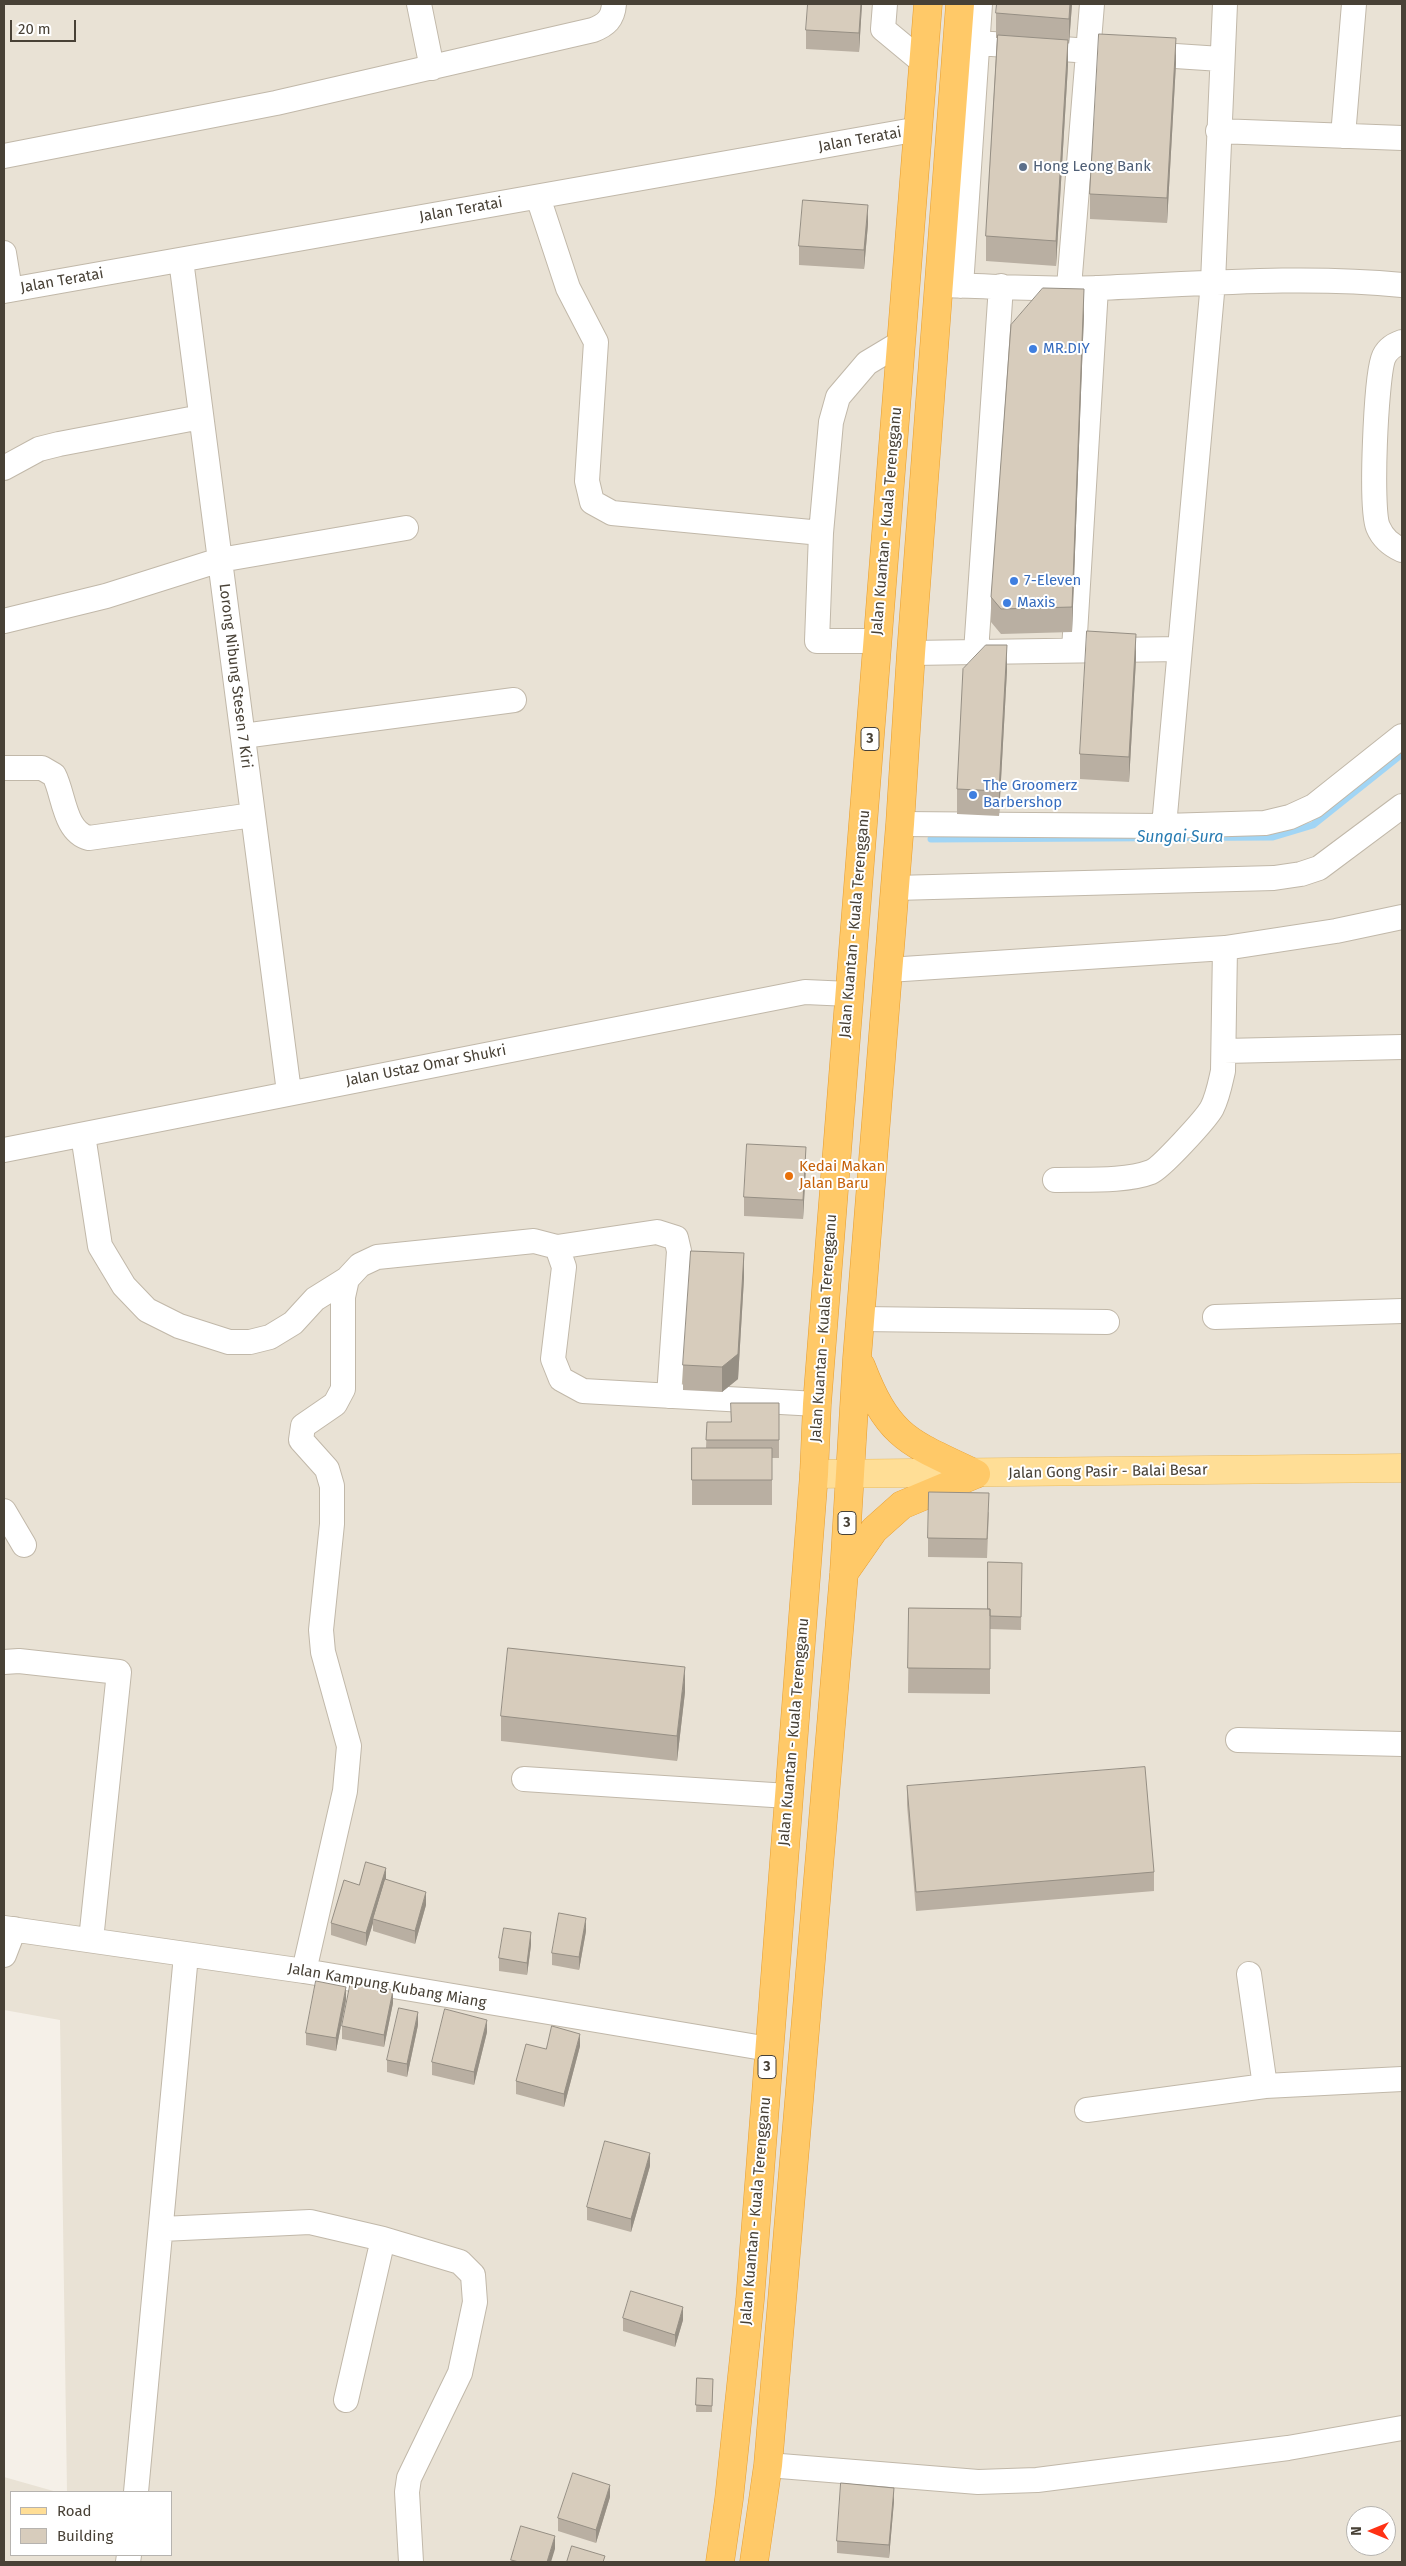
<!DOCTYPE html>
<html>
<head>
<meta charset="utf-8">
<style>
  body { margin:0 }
  #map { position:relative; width:1406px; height:2566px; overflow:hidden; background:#f5f0e8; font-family:"Fira Sans",sans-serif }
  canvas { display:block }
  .frame { position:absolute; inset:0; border:5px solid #484136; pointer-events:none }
  .legend { position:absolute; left:10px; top:2491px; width:162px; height:65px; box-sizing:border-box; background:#fff; border:1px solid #b6b3af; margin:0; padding:6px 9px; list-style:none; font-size:15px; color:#484136 }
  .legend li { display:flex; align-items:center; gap:10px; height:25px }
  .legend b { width:25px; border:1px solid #b6b3af }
  .north { position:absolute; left:1346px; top:2506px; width:50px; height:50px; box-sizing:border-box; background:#fff; border:1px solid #b6b3af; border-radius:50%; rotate:270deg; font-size:14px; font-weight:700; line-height:20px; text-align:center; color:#484136 }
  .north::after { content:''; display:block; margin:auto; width:18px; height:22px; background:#ff3114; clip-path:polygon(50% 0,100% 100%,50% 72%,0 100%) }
  .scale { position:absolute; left:10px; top:20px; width:66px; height:22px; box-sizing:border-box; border:2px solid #484136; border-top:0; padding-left:6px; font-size:15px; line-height:18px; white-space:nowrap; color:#484136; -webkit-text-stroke:4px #fff; paint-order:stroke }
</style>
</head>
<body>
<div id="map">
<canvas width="1406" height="2566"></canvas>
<div class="frame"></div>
<ul class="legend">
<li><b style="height:6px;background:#ffde96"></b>Road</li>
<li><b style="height:14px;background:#d7ccbc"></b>Building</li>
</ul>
<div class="north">N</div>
<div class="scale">20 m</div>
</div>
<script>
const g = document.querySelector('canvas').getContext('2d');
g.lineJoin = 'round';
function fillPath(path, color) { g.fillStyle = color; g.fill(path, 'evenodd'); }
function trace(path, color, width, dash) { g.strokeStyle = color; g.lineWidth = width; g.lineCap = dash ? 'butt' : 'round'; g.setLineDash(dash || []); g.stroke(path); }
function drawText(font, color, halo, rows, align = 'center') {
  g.font = font + ' "Fira Sans",sans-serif'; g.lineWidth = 4; g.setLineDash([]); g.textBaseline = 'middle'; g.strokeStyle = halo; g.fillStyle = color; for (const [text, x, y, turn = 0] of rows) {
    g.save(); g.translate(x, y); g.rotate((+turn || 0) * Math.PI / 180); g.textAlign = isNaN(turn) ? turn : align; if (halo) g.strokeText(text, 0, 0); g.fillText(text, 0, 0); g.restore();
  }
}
const residential = new Path2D(`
  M4,4h1398v2558h-1398v-85l53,15h-46v63h160v-63h-104l-7,-472 -56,-10zM1356,2516h30v30h-30z`);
const stream = new Path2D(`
  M931,839l342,-2 40,-12 89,-71`);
const minor = new Path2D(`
  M419,4l13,64
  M885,4l-2,25 41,34
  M978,43l126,9
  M1145,54l76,5
  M1218,131l184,7
  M1343,136l11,-132
  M4,156l272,-53 317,-73c13,-5 20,-11 21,-26
  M538,197l30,91 28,54 -9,139 5,21 20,11 209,20
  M4,253l6,37
  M181,260l108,832
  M940,285c52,1 106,5 159,3 101,-4 203,-13 303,-3
  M961,286l19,-282
  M1069,287l23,-283
  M4,291l915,-162
  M1402,342c-9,3 -16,8 -19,17 -7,22 -13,149 -5,168 5,12 13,18 24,23
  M4,468l35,-19 20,-5 142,-27
  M4,621l102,-25 114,-36 186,-32
  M878,641h-61l4,-108 10,-111 7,-25 29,-34 35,-21
  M1074,650l22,-362
  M976,652l25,-366
  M911,653l269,-4
  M243,736l271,-36
  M4,768h38l12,7c10,19 10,57 35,63l164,-23
  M900,824l264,2 101,-3 25,-6 24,-11 88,-70
  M1164,826l49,-544 12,-278
  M895,888l379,-10 27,-4 18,-6 83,-62
  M888,970l337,-22 111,-17 66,-14
  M1224,1051l178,-4
  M83,1135l17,111 24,40 23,24 32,16 50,16h21l20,-5 23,-14 22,-24 32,-20
  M4,1150l801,-158 45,2
  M1055,1180c27,-1 70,2 96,-8 10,-4 55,-53 61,-64 6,-12 8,-24 11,-37l2,-123
  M557,1247l100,-15 19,6 3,13 -10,145
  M1215,1317l187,-6
  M861,1319l246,3
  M4,1511l20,34
  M4,1662l15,-1 100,11 -28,268
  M1238,1740l164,4
  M524,1779l264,17
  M4,1928l300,43 465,78
  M4,1955l10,-26
  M304,1971l41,-180 4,-45 -26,-94 -2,-22 11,-106v-38l-5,-17 -26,-29 2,-14 32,-22 8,-15v-92l4,-18 13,-14 17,-8 157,-16 23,6 7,20 -11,92 8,20 22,12 234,13
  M1249,1974l16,112
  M1087,2110l178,-24 137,-7
  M162,2229l148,-7 73,17 77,23 13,13 2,27 -15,71 -51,105 -2,14 4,70
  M346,2400l37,-161
  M768,2465l210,17 59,-2 251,-32 114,-20
  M136,2492l50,-537
  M128,2562l1,-7`);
const major = new Path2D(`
  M814,1474l588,-6`);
const highway = new Path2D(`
  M861,1366c28,73 48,76 115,108
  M844,1573l30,-43 28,-25 74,-31
  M720,2562l9,-63 21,-199 64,-826 3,-70 111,-1400
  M754,2562l14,-97 76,-892 13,-215 43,-534 11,-171 49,-649`);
const wall = new Path2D(`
  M862,4l-3,48 -53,-3v-19z
  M1072,4l-3,40 -1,-1v22l-12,201 -70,-5v-25l11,-198h-1v-25z
  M1176,63l-9,160 -77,-4v-25z
  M868,224l-4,45 -65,-4v-19z
  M1084,313l-12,319 -71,2 -10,-12v-25z
  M1136,659l-7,123 -49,-3v-25z
  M1007,670l-8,146 -42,-2v-25z
  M806,1166l-3,53 -59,-3v-19z
  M744,1278l-6,101 -16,13 -39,-2v-25z
  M779,1403v55h-7v47h-80v-57h14l1,-26h24z
  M989,1512l-2,46 -59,-1v-19z
  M1022,1563l-1,67 -31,-1v65l-82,-1 1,-85 79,1z
  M685,1692l-8,69 -176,-20v-25z
  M907,1786l247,86v19l-238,20 -9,-106z
  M386,1879l40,26 -11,39 -42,-13v-8l-7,23 -35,-11v-12l28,-38z
  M586,1931l-7,39 -27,-5v-12z
  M531,1945l-4,30 -28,-4v-13z
  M346,2000l-10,51 -30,-6v-12z
  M393,2003l-9,44 -42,-8v-13z
  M418,2025l-11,52 -20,-5v-12z
  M487,2032l-13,53 -42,-10v-13z
  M580,2046l-16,61 -48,-13v-13l30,-32z
  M650,2166l-19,66 -44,-12v-13z
  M623,2318l60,2 -8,27 -52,-16z
  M697,2378l16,1 -1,33h-16z
  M610,2497l-14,46 -38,-12v-13z
  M894,2501l-5,57 -52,-5v-12z`);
const shadedWall = new Path2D(`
  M861,4h1l-3,48v-19z
  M1070,4h2l-3,40v-25z
  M1176,38v25l-9,160v-25z
  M1068,40v25l-12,201v-25z
  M868,205v19l-4,45v-19z
  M1084,289v24l-12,319v-25z
  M1136,634v25l-7,123v-25z
  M1007,645v25l-8,146v-25z
  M806,1147v19l-3,53v-19z
  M744,1253v25l-6,101 -16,13v-25z
  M685,1667v25l-8,69v-25z
  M386,1868v12l-13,39v4l-7,23v-13z
  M426,1892v13l-11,39v-13z
  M586,1918v13l-7,39v-13z
  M531,1932v13l-4,30v-12z
  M346,1987v13l-10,51v-13z
  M393,1990v13l-9,44v-12z
  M418,2012v13l-11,52v-13z
  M487,2020v12l-13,53v-13z
  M580,2034v12l-16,61v-13z
  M650,2153v13l-19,66v-13z
  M683,2307v13l-8,27v-12z
  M610,2485v12l-14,46v-13z
  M894,2488v13l-5,57v-13z
  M555,2536v13l-4,13h-4z`);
const building = new Path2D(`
  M808,4h53l-2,29 -53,-3z
  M997,4h73l-1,15 -73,-6z
  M1099,34l77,4 -9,160 -77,-4z
  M998,35l70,5 -12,201 -70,-5z
  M803,200l65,5 -4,45 -65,-4z
  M1043,288l41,1 -12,318 -71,2 -10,-12 20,-272z
  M1087,631l49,3 -7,123 -49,-3z
  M986,645h21l-8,146 -42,-2 6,-120z
  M747,1144l59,3 -3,53 -59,-3z
  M691,1251l53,2 -6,101 -16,13 -39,-2z
  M731,1403h48v37h-73l1,-18h24z
  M692,1448h80v32h-80z
  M929,1492l60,1 -2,46 -59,-1z
  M988,1562l34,1 -1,54 -31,-1v-7h-2z
  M909,1608l81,1v60l-82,-1z
  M508,1648l177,19 -8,69 -176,-20z
  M1145,1767l9,105 -238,20 -9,-106z
  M366,1862l20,6 -20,65 -35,-10 13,-43 15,5z
  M385,1879l41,13 -11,39 -42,-12z
  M559,1913l27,5 -7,39 -27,-4z
  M504,1928l27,4 -4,31 -28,-5z
  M316,1981l30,6 -10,51 -30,-5z
  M351,1981l42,9 -9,45 -42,-9z
  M399,2008l19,4 -11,52 -20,-4z
  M445,2009l42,11 -13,52 -42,-10z
  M552,2026l28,8 -16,60 -48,-13 10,-37 20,5z
  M605,2141l45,12 -19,66 -44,-12z
  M631,2291l52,16 -8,28 -52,-17z
  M697,2378l16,1 -1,27 -16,-1z
  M573,2473l37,12 -14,45 -38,-12z
  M841,2483l53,5 -5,57 -52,-4z
  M521,2526l34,10 -8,26h-28l-8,-2z
  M572,2546l33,10 -2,6h-36z`);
const markers = [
  [1023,167,5,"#5c6f8a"],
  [1033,349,5,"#3f7fe0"],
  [1014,581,5,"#3f7fe0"],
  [1007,603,5,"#3f7fe0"],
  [973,795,5,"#3f7fe0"],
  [789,1176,5,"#e8710a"]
];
const shields = [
  [870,739,18],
  [847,1523,18],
  [767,2067,18]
];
const shieldNames = [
  ["3",870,739],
  ["3",847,1523],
  ["3",767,2067]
];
const streetNames = [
  ["Jalan Teratai",860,140,-10],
  ["Jalan Teratai",461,210,-10],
  ["Jalan Teratai",62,281,-10],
  ["Jalan Kuantan - Kuala Terengganu",887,521,-85],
  ["Lorong Nibung Stesen 7 Kiri",235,676,83],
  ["Jalan Kuantan - Kuala Terengganu",855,924,-85],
  ["Jalan Ustaz Omar Shukri",426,1066,-11],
  ["Jalan Kuantan - Kuala Terengganu",824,1328,-86],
  ["Jalan Gong Pasir - Balai Besar",1108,1472,-1],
  ["Jalan Kuantan - Kuala Terengganu",794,1732,-85],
  ["Jalan Kampung Kubang Miang",387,1986,10],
  ["Jalan Kuantan - Kuala Terengganu",756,2211,-85]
];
const serviceNames = [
  ["Hong Leong Bank",1033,167]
];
const shopNames = [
  ["MR.DIY",1043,349],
  ["7-Eleven",1024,581],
  ["Maxis",1017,603],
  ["The Groomerz",983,786],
  ["Barbershop",983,803]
];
const foodNames = [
  ["Kedai Makan",799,1167],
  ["Jalan Baru",799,1184]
];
const waterNames = [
  ["Sungai Sura",1180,838]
];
fillPath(residential, '#e9e2d5');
trace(stream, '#a1d5f5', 7);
trace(minor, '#c1b8a9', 26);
trace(major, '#ebbd5f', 29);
trace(highway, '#e79e30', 29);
trace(minor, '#fff', 24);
trace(major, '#ffde96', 28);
trace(highway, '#ffc968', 28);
fillPath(wall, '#b9afa2');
fillPath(shadedWall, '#968f84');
fillPath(building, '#d7ccbc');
trace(building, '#968f84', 1);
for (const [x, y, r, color] of markers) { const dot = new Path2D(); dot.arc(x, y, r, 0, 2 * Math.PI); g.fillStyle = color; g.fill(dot); trace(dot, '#fff', 2); }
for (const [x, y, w] of shields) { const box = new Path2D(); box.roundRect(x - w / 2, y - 11.5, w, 23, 4); g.fillStyle = '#fff'; g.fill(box); trace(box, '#484136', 1); }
drawText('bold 14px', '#484136', null, shieldNames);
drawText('15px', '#484136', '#fff', streetNames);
drawText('15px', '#4e5e75', '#fff', serviceNames, 'left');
drawText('15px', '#366cbe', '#fff', shopNames, 'left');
drawText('15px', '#c56008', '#fff', foodNames, 'left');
drawText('italic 16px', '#277bb2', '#fff', waterNames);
</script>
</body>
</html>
